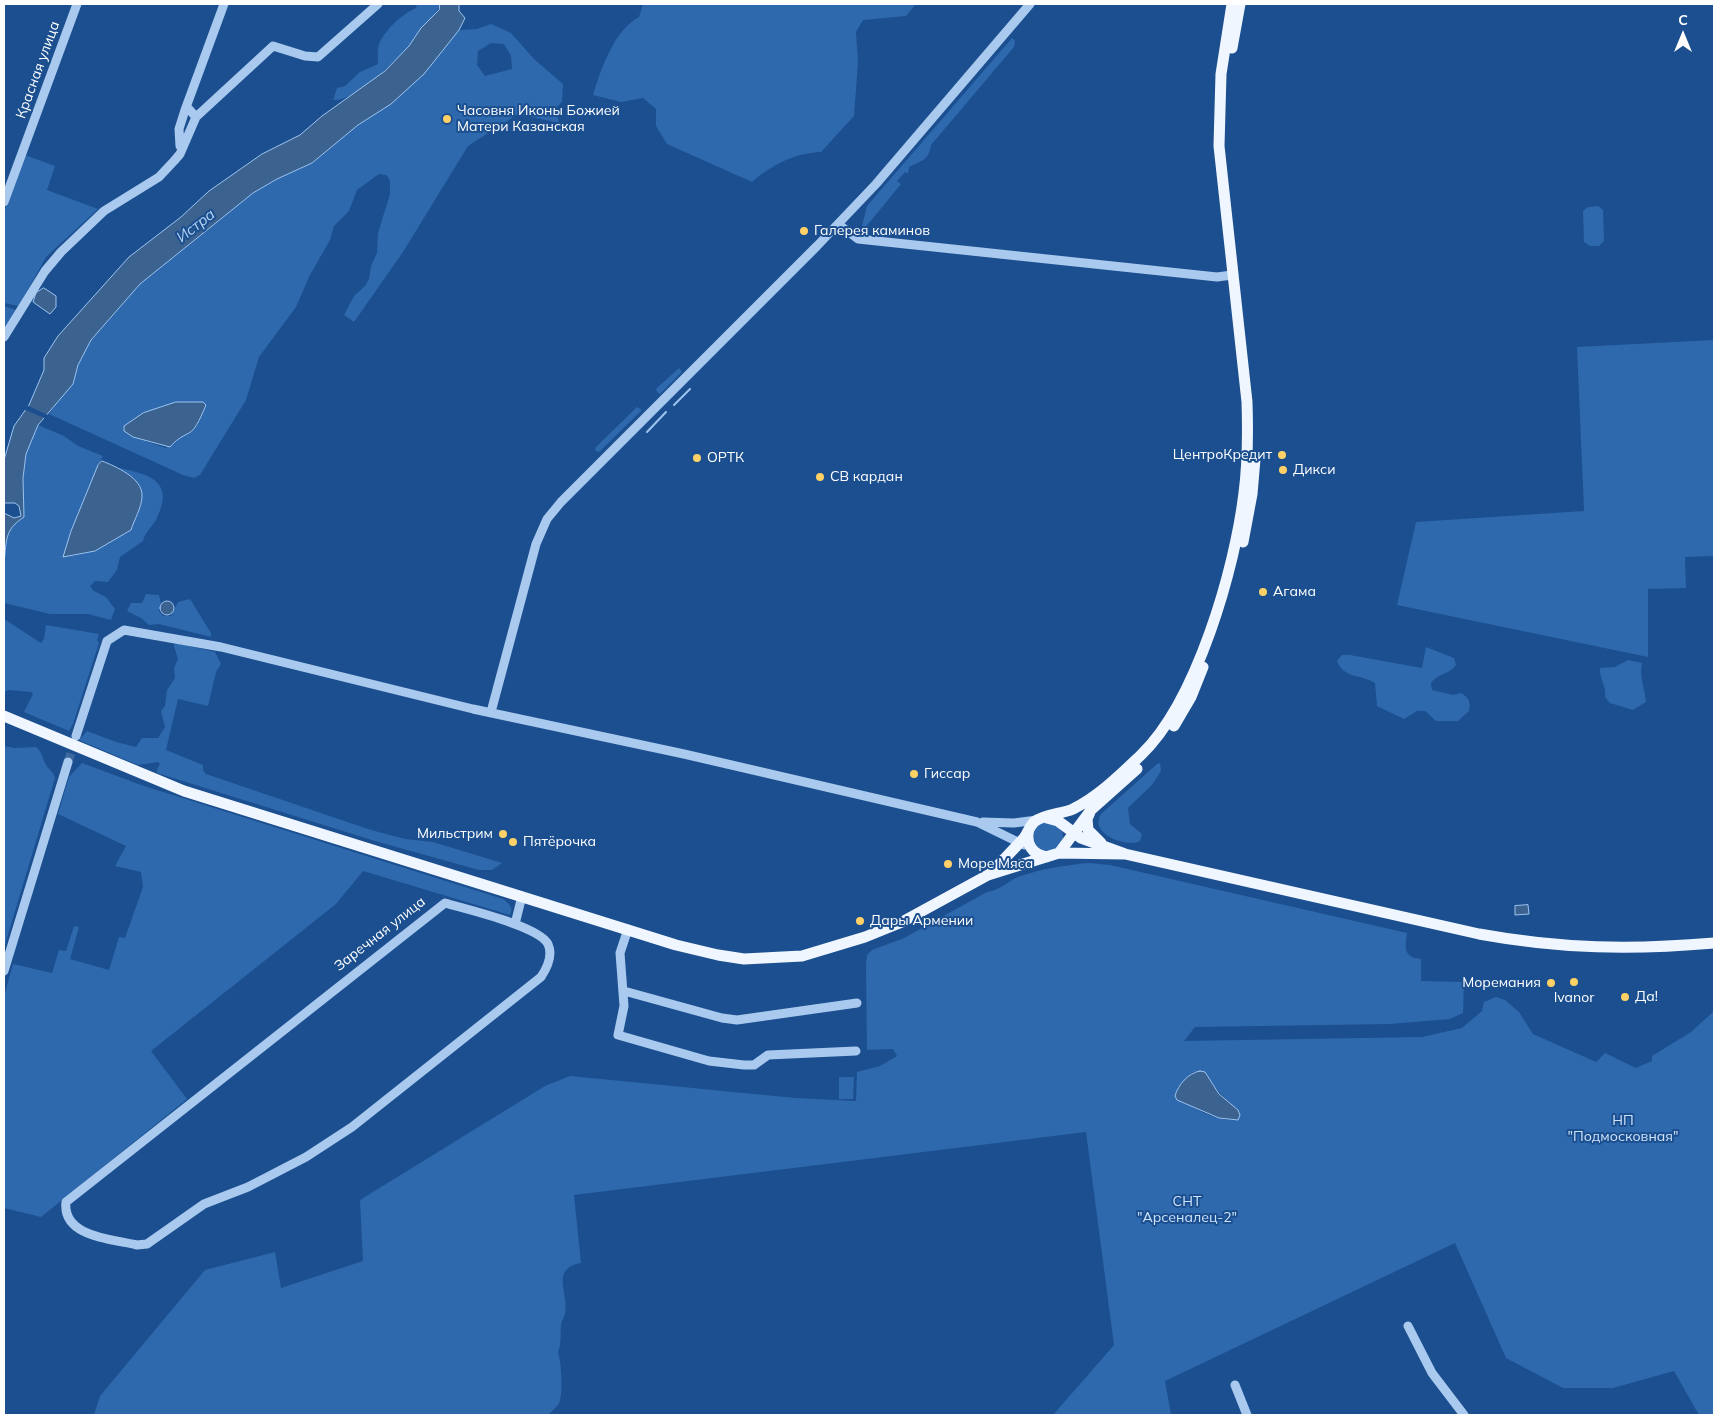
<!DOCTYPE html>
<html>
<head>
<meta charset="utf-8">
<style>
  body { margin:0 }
  #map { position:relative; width:1718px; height:1419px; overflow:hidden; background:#1b4f8f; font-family:Mulish,sans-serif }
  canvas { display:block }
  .frame { position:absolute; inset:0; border:5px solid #fff; pointer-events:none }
  .north { position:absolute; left:1658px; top:10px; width:50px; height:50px; -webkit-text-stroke:4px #1b4f8f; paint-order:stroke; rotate:0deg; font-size:14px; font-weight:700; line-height:20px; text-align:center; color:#fff }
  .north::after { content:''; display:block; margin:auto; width:18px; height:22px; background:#fff; clip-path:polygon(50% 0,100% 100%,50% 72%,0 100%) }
</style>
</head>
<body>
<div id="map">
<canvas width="1718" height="1419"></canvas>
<div class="frame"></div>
<div class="north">С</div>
</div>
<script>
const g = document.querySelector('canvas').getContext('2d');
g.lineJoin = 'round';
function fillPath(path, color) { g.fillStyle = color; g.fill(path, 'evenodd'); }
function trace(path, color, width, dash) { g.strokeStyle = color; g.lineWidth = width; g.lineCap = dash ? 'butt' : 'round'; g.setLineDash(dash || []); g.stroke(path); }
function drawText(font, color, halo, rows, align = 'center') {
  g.font = font + ' Mulish,sans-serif'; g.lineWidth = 4; g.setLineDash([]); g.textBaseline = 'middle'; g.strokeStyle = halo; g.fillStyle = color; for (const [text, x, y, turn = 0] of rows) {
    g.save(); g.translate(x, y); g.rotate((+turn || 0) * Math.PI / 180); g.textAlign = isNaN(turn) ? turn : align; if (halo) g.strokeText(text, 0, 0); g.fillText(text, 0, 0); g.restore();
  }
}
const green = new Path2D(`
  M417,4h23c-3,10 -11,15 -18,24 -5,6 -9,13 -14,19 -15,16 -54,55 -75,53l4,-12 8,-2 15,-14 18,-8c0,-5 -1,-14 1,-20 6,-14 23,-30 37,-36z
  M643,4h273l-10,12 -43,4 -7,12 2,30 -4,54 -33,36c-27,1 -49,13 -69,30l-85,-38 -11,-18v-17l-13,-11 -22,4 -28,-7c8,-26 21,-65 46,-78z
  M491,24l20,9 23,26 29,25 -1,18 -6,6 3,15 -41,-9 -50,32 -65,106 -49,70 -10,-7 10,-19 11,-10 4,-7 2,-13 6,-13 1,-20 12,-39v-14l-4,-5 -7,-1 -22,16 -8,21 -15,15 -4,14 -20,35 -14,32 -37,50 -13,43 -46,75 -6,3 -11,-3 -134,-61 10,-15 14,-15 5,-19 13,-25 49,-56 113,-91 24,-14 35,-16 46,-38 33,-21 68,-74 18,-1zM491,43l13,1 7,12 1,13 -27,7 -8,-11 1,-14zM176,402h27l1,9 -14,22 -7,1 -17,14 -33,-11z
  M1012,38l3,3 -1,6 -83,98c-2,15 -10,16 -22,22l-1,7 -3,-2 -8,9 4,3 -36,44 -3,-2 5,-20z
  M25,155l30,11 -8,24 51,19 -52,48 -27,49 -15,-3v-91z
  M1598,206l5,4 1,31 -5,5h-9l-6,-4 -1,-31 5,-4z
  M4,306l12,4 -12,20z
  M1714,340v216l-29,1 1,31 -38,1v68l-251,-52 19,-83 168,-11 -7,-164z
  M679,368l3,4 -22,22 -3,-2 -1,-3z
  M637,407l5,3 -43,42 -3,-1 -1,-3z
  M38,425l26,11 14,10 25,10 -5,9 -26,91 23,-5 41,-69 -17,-14c30,6 56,13 38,50 -4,8 -12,14 -14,23l-23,16 -3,13 -9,12 -13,-1 -5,5 4,5 12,6 9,12 -4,11 -23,-6h-38l-46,-11c0,-19 -4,-57 5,-74 3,-5 10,-8 15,-12l-1,-39 3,-24z
  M146,594l13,1 2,9 -2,7 4,5h8l7,-14 12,-3 21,34v4l-52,-13 -10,1 -8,-7 -14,-7 4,-8h11z
  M4,619l37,24 3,-4 2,-14 53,9 -2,6 2,3 -26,81 -4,7 -45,-19 9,-18 -2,-2 -22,-2 -5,2z
  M175,643l40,9 6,12 -5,8 -8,34 -30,-7 -12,51 37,15v5l3,4 165,56 34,9 28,3 69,21 -10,7h-13l-104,-29 -218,-68v-4l3,-5 -2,-2 -20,3 -59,-25 8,-9 29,11 20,5 6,-9h16l7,-11 -4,-16 4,-5 2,-16 8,-12 -1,-10 4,-9 -4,-13z
  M1426,647l28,11 2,7c-7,10 -18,8 -25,18l1,7 21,5 8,-2c8,5 10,9 8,18l-11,10h-22l-11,-10h-8l-13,8 -27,-13 -2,-23c-14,-9 -31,-4 -38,-22l5,-6h8l72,13z
  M1628,660l14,3c-3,13 3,26 4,39l-13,8 -23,-7 -5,-6c2,-11 -6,-18 -5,-29l15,-1z
  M4,746l11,2 21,-1c7,6 6,11 10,18 4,6 7,6 9,13l-51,170z
  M82,763l59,22 362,114c6,5 11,8 7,16l-147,-44 -27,33 -185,147 36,48 -146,118 -37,-9v-212l9,-32 39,9 7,-23 7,1 8,-25 5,1 -9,32 39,11 10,-33 6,1 18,-51 -2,-15 -26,-6 11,-20 -68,-32 11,-37z
  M1160,763l1,8 -9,14 -24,23 2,16 12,10 -2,7c-13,7 -52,-7 -39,-27l56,-50z
  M1033 837a15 15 0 1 1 30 0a15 15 0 1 1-30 0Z
  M1089,863l21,2 297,68c-2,15 -4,24 14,26v22l43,1 -1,31 -13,6 -60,5 -195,3 -11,14 238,-4 40,-9 20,-17 2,-9 12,-5 9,3 14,12 14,22 63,28 9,-9 31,15 16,-7v-5l39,-24 23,-21v404h-15l-25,-44 -61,17h-50l-57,-30 -51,-115 -290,138 6,34h-118l61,-70 -28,-213 -512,63 7,68c-32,6 -11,31 -16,51 -1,4 -4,7 -4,11 -1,10 1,17 -3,27 3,8 5,39 2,48 -1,6 -8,11 -12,15h-454l6,-19 105,-126 70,-18 6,36 82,-27 -3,-61 185,-114 25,-10 225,22 61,3 1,-29 23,-6 17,-10 -4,-7 -26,1 -1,-86 1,-9 5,-5 32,-12 83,-46c13,-2 20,-10 31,-15 22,-8 48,-12 71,-14zM1193,1072l15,4c10,19 22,24 32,39l-2,5c-23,2 -45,-12 -63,-24l3,-9z
  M839,1077h15l-1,22h-14z`);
const water = new Path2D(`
  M440,4h19v7l6,7 -6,12 -35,44 -33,30 -33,21 -46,38 -35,16 -24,14 -113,91 -49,56 -13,25 -5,19 -35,41 -12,29 -3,24 1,39c-20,13 -17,23 -20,45v-102l10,-34 15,-21 15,-35v-12l14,-22 71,-79 52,-40 28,-26 53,-37 38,-19 22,-19 63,-45 24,-25 12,-18 18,-18zM5,503h10l4,3 2,10 -7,2 -10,-5z
  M44,288l12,8v11l-6,7 -17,-12 3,-9z
  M176,402h27l3,3c-3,7 -10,25 -17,28 -8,4 -13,7 -19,14l-37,-10 -9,-6v-5l19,-13z
  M102,461c13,5 41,17 40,35 0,11 -8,24 -11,34l-36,21 -32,6 8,-26 27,-66z
  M160 608a7 7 0 1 1 14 0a7 7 0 1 1-14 0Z
  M1528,905l1,9 -14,1v-9z
  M1200,1071l5,1 14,22 19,16 2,5 -2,5 -19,-2 -42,-18 -2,-4c3,-11 13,-23 25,-25z`);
const pier = new Path2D(`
  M26,405l24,11 -3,3 -24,-10z`);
const stream = new Path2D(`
  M674,405l16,-16
  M647,432l19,-20`);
const minorTunnel = new Path2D(`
  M68,762l7,-21`);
const minor = new Path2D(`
  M196,117l77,-71 32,10 13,1 60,-53
  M180,146l-1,-17 6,-19 39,-106
  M4,202l73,-198
  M838,224l20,15 359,38 15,-2
  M4,337l41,-66 16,-19 43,-41 55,-34 15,-16 6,-7 16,-37 -9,-10
  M491,712l45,-168 11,-25 14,-17 256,-256 59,-62 154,-180
  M76,736l31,-95 17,-11 97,17 252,62 211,45 293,68 47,23
  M983,822l31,1 23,-3
  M445,903c20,6 94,23 103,41 5,11 -1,24 -7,33l-189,150 -46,30 -58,30 -44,17 -57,40 -10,1c-25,-6 -75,-8 -71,-43z
  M515,924l7,-28
  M628,929l-8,24 4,53 -6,29 91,26 35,4h10l14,-10 88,-4
  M4,971l64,-209
  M624,991l98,27 15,2 120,-17
  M1408,1326l24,47 32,42
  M1235,1385l12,30`);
const major = new Path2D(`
  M1232,48l8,-44
  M1243,542l9,-48 3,-35
  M4,716l180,75 492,154 42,10 26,4 58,-3 63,-19 37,-15 86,-47 32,-10 39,-12 66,1
  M1174,726l17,-29 12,-30
  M1090,812l-3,7 1,11 13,13
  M1047,818l11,3 23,17 44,16 354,80c82,15 153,16 235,9
  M1029,829c-4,14 3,26 18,28
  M1059,853l32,-43 46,-41
  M990,874c11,-12 23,-24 34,-36 4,-5 5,-11 10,-16 10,-8 28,-8 39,-13 26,-13 48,-35 68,-54 56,-54 94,-187 103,-262 4,-31 4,-60 3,-91l-28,-256 2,-72 11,-70`);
const markers = [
  [447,119,5,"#ffd166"],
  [804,231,5,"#ffd166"],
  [1282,455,5,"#ffd166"],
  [697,458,5,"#ffd166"],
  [1283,470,5,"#ffd166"],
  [820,477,5,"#ffd166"],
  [1263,592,5,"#ffd166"],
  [914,774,5,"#ffd166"],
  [503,834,5,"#ffd166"],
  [513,842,5,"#ffd166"],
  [948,864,5,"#ffd166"],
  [860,921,5,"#ffd166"],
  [1574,982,5,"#ffd166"],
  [1551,983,5,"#ffd166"],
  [1625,997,5,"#ffd166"]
];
const streetNames = [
  ["Красная улица",38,70,-70],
  ["Заречная улица",380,934,-38]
];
const poiNames = [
  ["Часовня Иконы Божией",457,111],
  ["Матери Казанская",457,127],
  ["Галерея каминов",814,231],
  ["ЦентроКредит",1272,455,"right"],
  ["ОРТК",707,458],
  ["Дикси",1293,470],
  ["СВ кардан",830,477],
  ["Агама",1273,592],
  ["Гиссар",924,774],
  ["Мильстрим",493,834,"right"],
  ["Пятёрочка",523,842],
  ["Море Мяса",958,864],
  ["Дары Армении",870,921],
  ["Моремания",1541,983,"right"],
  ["Да!",1635,997],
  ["Ivanor",1574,998,"center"]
];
const parkNames = [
  ["НП",1623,1121],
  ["\"Подмосковная\"",1623,1137],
  ["СНТ",1187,1202],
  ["\"Арсеналец-2\"",1187,1218]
];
const waterNames = [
  ["Истра",196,226,-38]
];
fillPath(green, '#2e69ad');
fillPath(water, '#3c6290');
trace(water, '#9cc4f0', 1);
fillPath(pier, '#1b4f8f');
trace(stream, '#9cc4f0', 2);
trace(minorTunnel, '#3d69a0', 9, [9, 4.5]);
trace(minor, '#a9c9ee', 9);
trace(major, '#f0f6ff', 11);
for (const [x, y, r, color] of markers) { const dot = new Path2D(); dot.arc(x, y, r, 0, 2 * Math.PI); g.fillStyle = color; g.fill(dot); trace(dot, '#1b4f8f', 2); }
drawText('14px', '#fff', '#1b4f8f', streetNames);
drawText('14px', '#fff', '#1b4f8f', poiNames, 'left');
drawText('14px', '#cfe3fa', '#1b4f8f', parkNames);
drawText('italic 15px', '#b5d3f5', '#1b4f8f', waterNames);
</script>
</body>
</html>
